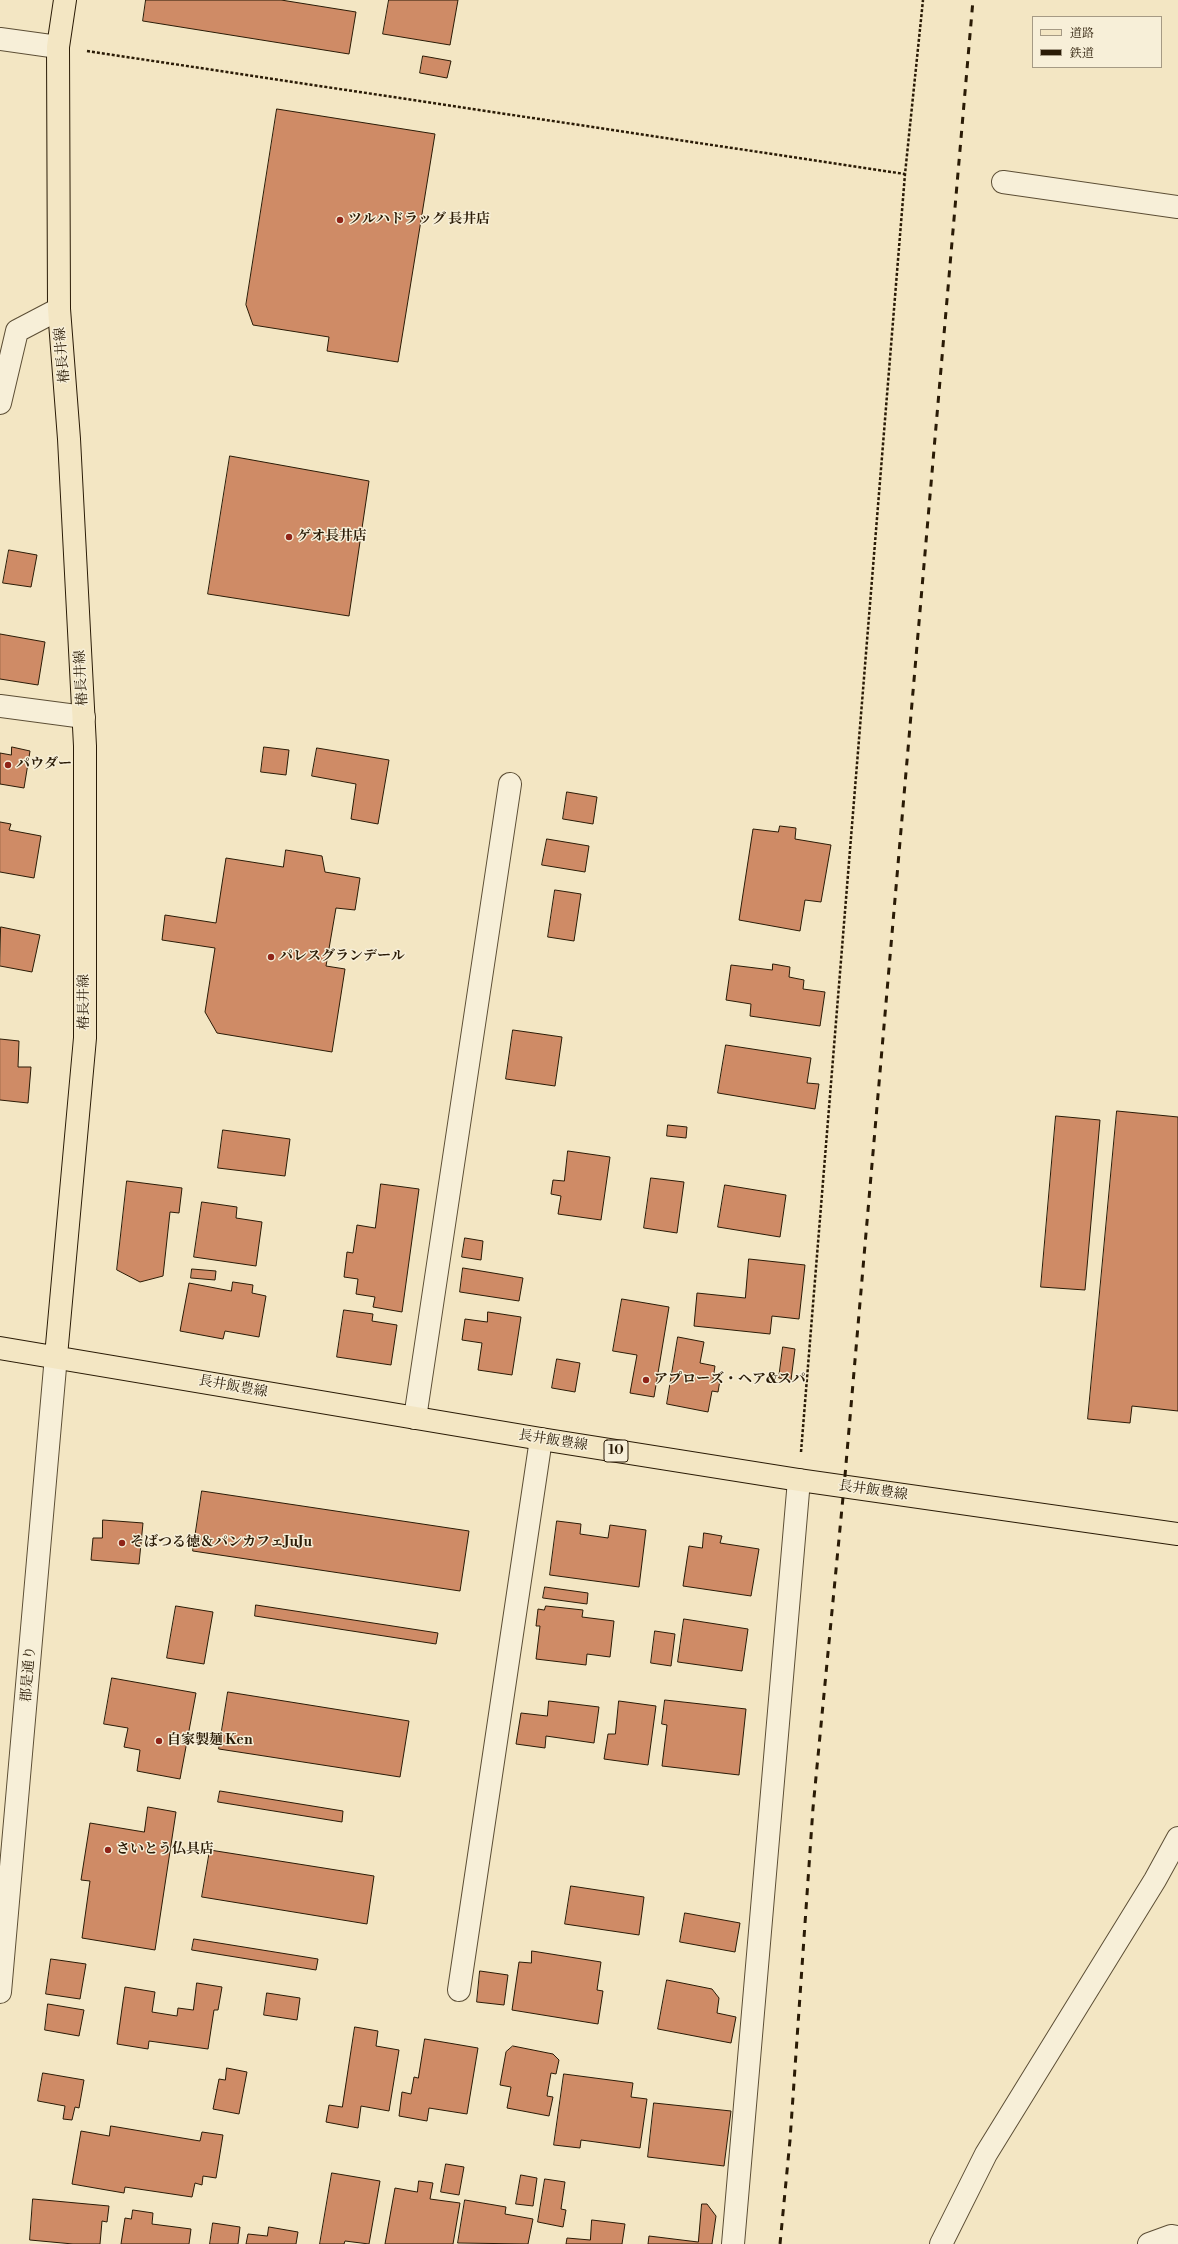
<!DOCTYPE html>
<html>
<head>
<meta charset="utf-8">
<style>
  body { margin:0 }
  #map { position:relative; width:1178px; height:2244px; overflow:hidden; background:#f3e6c3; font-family:"Libre Bodoni","Noto Serif JP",serif }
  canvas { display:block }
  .legend { position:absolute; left:1032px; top:16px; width:130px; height:52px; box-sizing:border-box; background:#f7efd8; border:1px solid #a59a84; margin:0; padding:5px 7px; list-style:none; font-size:12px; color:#2a1b06 }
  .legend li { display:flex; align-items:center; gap:8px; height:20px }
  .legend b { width:20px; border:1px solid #a59a84 }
</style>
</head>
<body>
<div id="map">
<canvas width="1178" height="2244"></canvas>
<ul class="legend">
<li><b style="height:5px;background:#f3e6c3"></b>道路</li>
<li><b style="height:5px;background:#2a1b06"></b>鉄道</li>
</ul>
</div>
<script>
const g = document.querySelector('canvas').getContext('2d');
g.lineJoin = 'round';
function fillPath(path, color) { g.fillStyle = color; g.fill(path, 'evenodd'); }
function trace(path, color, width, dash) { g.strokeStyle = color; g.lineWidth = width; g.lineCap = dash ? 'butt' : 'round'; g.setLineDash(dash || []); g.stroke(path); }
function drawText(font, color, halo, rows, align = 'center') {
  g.font = font + ' "Libre Bodoni","Noto Serif JP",serif'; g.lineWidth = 3; g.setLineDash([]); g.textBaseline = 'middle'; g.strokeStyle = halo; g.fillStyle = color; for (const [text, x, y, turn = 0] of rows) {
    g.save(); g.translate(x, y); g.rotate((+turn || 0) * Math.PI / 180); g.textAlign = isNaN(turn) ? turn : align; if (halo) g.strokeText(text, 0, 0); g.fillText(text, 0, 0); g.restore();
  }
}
const building = new Path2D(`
  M146,0h135l75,12 -7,42 -206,-33z
  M389,0h69l-8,45 -67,-11z
  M423,56l28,5 -4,17 -27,-5z
  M277,109l158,25 -37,228 -71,-11 2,-14 -76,-12 -7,-20z
  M230,456l139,25 -20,135 -141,-22z
  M9,550l28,5 -6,32 -28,-4z
  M0,634l45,8 -7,43 -38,-6z
  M12,747l18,4 -6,37 -24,-4v-31l11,2z
  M264,747l25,3 -3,25 -25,-3z
  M317,748l72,12 -11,64 -27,-5 5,-35 -44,-8z
  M567,792l30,5 -4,27 -30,-5z
  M0,822l11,2 -2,6 32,6 -7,42 -34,-6z
  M780,826l16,2 -1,11 36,6 -10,57 -16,-2 -5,31 -61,-11 14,-91 25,3z
  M547,839l42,7 -4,26 -43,-7z
  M286,850l36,6 3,16 35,6 -5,32 -19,-2 -10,58 19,3 -13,83 -115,-19 -12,-21 10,-64 -53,-8 3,-25 51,8 10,-65 57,9z
  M555,890l26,4 -7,47 -26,-4z
  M1,927l39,8 -8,37 -32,-6z
  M773,964l17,3 -1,10 15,3 -1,9 22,3 -5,34 -70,-10 1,-12 -25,-4 5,-35 41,5z
  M513,1030l49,7 -7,49 -49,-7z
  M0,1039l19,2 -1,26h13l-3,36 -28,-3z
  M726,1045l85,13 -4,25 12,1 -4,25 -97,-16z
  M1117,1111l61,6v294l-46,-5 -2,17 -42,-4z
  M1056,1116l44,4 -15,170 -44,-3z
  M668,1125l19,2 -1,11 -19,-2z
  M223,1130l67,9 -5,37 -67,-8z
  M568,1151l42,6 -9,63 -43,-6 3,-18 -10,-2 2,-14 11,1z
  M651,1178l33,4 -7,51 -33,-5z
  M127,1181l55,7 -3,25 -9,-1 -7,64 -23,6 -23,-12z
  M381,1184l38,5 -17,123 -29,-5 2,-10 -19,-3 2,-15 -14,-2 3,-25 6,1 4,-28 18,3z
  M725,1185l61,10 -6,42 -62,-10z
  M202,1202l35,5 -1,11 26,4 -6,44 -62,-9z
  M465,1238l18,3 -2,19 -19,-3z
  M749,1259l56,6 -6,54 -27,-3 -2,18 -76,-8 3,-33 48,5z
  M463,1268l60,10 -4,23 -59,-9z
  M192,1269l24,2 -1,9 -24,-2z
  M233,1282l20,3 -1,8 14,3 -7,41 -34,-6 -2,8 -43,-8 9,-48 42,8z
  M622,1299l47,8 -15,90 -24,-4 7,-38 -24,-4z
  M344,1310l29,4 -1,7 25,4 -6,40 -54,-8z
  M488,1312l33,5 -9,58 -34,-5 4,-27 -20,-3 3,-21 22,3z
  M678,1337l26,5 -4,21 15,3 -2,13 7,1 -2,12 -6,-1 -4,21 -41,-8z
  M783,1347l12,2 -4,31 -12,-2z
  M557,1359l23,4 -5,29 -23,-4z
  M202,1491l267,40 -9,60 -267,-40z
  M103,1520l40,3 -4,41 -48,-4 2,-22h9z
  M557,1521l24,3 -1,10 28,4 2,-13 36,5 -7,57 -89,-12z
  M704,1533l18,3 -2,7 39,6 -8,47 -68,-10 6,-40 13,2z
  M545,1587l43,6 -1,11 -44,-6z
  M256,1605l182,28 -2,11 -181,-28z
  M176,1606l37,6 -9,52 -37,-6z
  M546,1606l37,4 -1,7 32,4 -4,36 -23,-3 -1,11 -50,-6 4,-33h-4l2,-17 6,1z
  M684,1619l64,10 -6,42 -64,-9z
  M655,1631l20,3 -4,32 -20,-3z
  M112,1678l84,15 -16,86 -43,-8 3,-21 -16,-3 4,-19 -24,-4z
  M228,1692l181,29 -9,56 -181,-28z
  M665,1700l81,9 -7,66 -77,-9 5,-41 -5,-1z
  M549,1701l50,6 -5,36 -48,-7 -1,12 -29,-4 5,-31 26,3z
  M619,1701l37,5 -8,59 -44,-6 4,-25h7z
  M220,1791l123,20 -1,11 -124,-20z
  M148,1807l28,5 -21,138 -73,-12 8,-57 -9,-1 9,-57 54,9z
  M210,1850l164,26 -7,48 -165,-27z
  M571,1886l73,11 -5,38 -74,-11z
  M685,1913l55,10 -5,29 -55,-10z
  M194,1939l124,20 -2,11 -124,-20z
  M532,1951l69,11 -4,28 6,1 -5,33 -86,-14 7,-48 12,1z
  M51,1959l35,5 -6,35 -34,-5z
  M480,1971l28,4 -4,30 -27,-3z
  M667,1980l45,9 7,9 -2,15 19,4 -5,26 -73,-14z
  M197,1983l25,4 -4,23h-4l-6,39 -59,-8 -1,8 -31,-5 8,-57 30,5 -3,20 25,4 1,-8 15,2z
  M267,1993l33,5 -3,22 -33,-5z
  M48,2004l36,6 -5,26 -34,-6z
  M355,2027l23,4 -2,15 23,4 -10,61 -28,-5 -3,22 -32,-6 3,-17 13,2z
  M425,2039l53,9 -11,66 -38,-6 -2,13 -28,-5 3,-24 9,2 3,-17 4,1z
  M513,2046l40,8 6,6 -3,14 -5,-1 -4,23 6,1 -4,19 -42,-8 4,-21 -11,-2 6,-33z
  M227,2068l20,4 -8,42 -26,-5 6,-30 6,1z
  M43,2073l41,7 -5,28 -4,-1 -3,13 -9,-1 2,-13 -27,-5z
  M564,2074l69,9 -2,14 16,2 -7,49 -59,-8 -1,8 -26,-3z
  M654,2103l77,8 -7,55 -76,-9z
  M111,2126l89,15 2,-9 21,3 -7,43 -13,-2 -1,9 -7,-2 -3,14 -67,-10 -1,6 -52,-9 9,-53 28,5z
  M446,2164l18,3 -5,28 -18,-3z
  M332,2173l48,8 -11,63 -24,-3 -1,3h-24z
  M521,2175l16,3 -4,28 -17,-2z
  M545,2179l20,3 -4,27 5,1 -3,17 -25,-5z
  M419,2181l14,2 -3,16 30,4 -7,41h-68l10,-56 22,4z
  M33,2199l76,7 -2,16 -5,-1 -2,23h-27l-43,-4z
  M465,2200l41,7 -1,7 28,5 -5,25 -70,-1z
  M702,2204h5l9,12 -4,28h-64l1,-8 49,6z
  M133,2210l20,3 -1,11 39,5 -2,15h-68l4,-26 6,1z
  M592,2220l33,4 -3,20h-56l1,-6 23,2z
  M213,2223l27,4 -2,17h-28z
  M269,2227l29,5 -2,12h-50l2,-10 19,2z`);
const path = new Path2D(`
  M87,51l818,123
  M801,1452l104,-1278 18,-174`);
const minor = new Path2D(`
  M0,39l58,8
  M1003,182l175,25
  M0,403l17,-72 42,-22
  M0,706l84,11
  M415,1418l95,-634
  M459,1990l82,-551
  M0,1992l56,-636
  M733,2244l66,-764
  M941,2244l45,-90 169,-274 23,-42
  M1149,2244l22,-8 7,1`);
const major = new Path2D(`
  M0,1348l541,91 258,41 379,54
  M56,1356l29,-318v-292l-16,-307 -10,-130 -1,-262 7,-47`);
const rail = new Path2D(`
  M780,2244l10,-104 23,-332 31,-321 129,-1487`);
const markers = [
  [340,220,4,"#8f2418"],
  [289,537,4,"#8f2418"],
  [8,765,4,"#8f2418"],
  [271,957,4,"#8f2418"],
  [646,1380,4,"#8f2418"],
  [122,1543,4,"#8f2418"],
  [159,1741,4,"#8f2418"],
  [108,1850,4,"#8f2418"]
];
const shields = [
  [616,1451,24]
];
const shieldNames = [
  ["10",616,1451]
];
const poiNames = [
  ["ツルハドラッグ 長井店",348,220],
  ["ゲオ長井店",297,537],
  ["パウダー",16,765],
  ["パレスグランデール",279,957],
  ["アプローズ・ヘア&スパ",654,1380],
  ["そばつる徳＆パンカフェJuJu",130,1543],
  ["自家製麺 Ken",167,1741],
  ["さいとう仏具店",116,1850]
];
const streetNames = [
  ["椿長井線",63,355,-95],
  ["椿長井線",82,678,-93],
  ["椿長井線",85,1002,-90],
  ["長井飯豊線",233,1387,10],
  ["長井飯豊線",553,1441,9],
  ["長井飯豊線",873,1491,8],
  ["郡是通り",29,1674,-85]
];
fillPath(building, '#cf8b66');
trace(building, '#2a1b06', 1);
trace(minor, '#5c4e35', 24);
trace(major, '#2a1b06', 24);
trace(path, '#2a1b06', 2.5, [3, 2]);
trace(minor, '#f7efd8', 22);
trace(major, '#f3e6c3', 22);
trace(rail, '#2a1b06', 3, [7, 7]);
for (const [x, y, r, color] of markers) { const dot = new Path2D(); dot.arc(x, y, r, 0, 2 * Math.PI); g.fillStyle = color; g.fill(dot); trace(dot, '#f7efd8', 1.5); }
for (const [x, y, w] of shields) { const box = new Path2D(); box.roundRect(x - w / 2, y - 11, w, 22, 3); g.fillStyle = '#f7efd8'; g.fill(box); trace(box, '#2a1b06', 1); }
drawText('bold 13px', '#2a1b06', null, shieldNames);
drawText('bold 14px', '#2a1b06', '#f7efd8', poiNames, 'left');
drawText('14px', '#2a1b06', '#f7efd8', streetNames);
</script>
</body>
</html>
